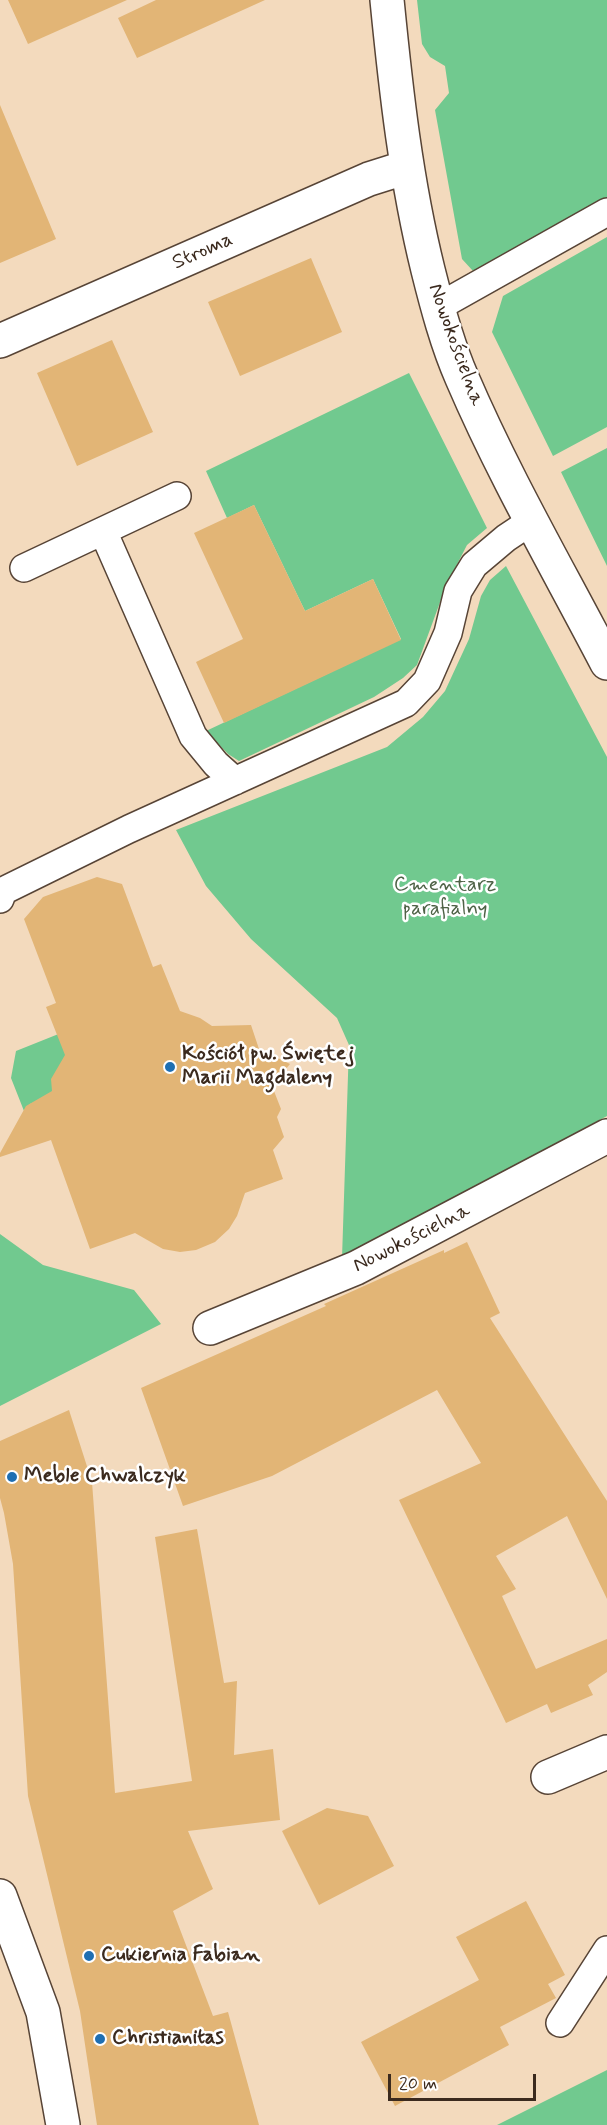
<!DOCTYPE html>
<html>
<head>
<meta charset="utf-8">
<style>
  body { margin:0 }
  #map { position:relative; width:607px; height:2125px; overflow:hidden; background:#f3dabd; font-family:Mynerve,sans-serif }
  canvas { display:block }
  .scale { position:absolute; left:388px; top:2074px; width:148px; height:27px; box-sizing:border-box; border:3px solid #3b2a1e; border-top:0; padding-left:8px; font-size:18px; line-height:21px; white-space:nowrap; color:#3b2a1e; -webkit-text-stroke:4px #fff; paint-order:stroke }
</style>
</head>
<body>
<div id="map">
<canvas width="607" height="2125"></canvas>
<div class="scale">20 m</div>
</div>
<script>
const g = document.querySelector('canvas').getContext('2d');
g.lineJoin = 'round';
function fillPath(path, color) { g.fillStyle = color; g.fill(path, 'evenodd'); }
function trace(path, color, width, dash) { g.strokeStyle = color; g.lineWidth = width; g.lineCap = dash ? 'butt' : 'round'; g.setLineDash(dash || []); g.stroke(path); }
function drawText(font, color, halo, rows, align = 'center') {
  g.font = font + ' Mynerve,sans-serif'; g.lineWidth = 5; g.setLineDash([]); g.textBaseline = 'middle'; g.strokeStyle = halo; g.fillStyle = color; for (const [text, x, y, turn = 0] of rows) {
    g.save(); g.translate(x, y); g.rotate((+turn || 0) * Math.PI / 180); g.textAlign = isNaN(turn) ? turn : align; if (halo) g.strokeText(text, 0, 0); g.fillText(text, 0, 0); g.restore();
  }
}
const green = new Path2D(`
  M417,0h190v200l-120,69 -14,2 -11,-12 -27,-149 14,-17 -4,-27 -15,-9 -8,-13z
  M607,237v190l-54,29 -61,-124 11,-36z
  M409,373l78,155 -20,17 -21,41 -29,79 -14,13 -29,19 -135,64 -11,-7 -22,-23 195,-92 -28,-60 -68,32 -51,-106 -27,13 -21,-47z
  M607,448v118l-46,-94z
  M506,566l101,191v359l-265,142 7,-213 -12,-27 -86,-79 -45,-53 -30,-56 211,-83 36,-30 22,-26 24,-52 12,-43 9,-16z
  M66,1031l20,53 -56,20 -6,7 -13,-33 5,-27z
  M0,1234l43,31 91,25 27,34 -161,82z
  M607,2070v55h-110z`);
const building = new Path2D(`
  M8,0h119l-99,44z
  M156,0h109l-128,58 -19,-40z
  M0,105l56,134 -56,24z
  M311,258l31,74 -102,44 -32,-74z
  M112,340l41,92 -76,34 -40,-93z
  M254,505l51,106 68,-32 28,61 -177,83 -28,-61 47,-23 -49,-106z
  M97,877l25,7 31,83 8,-3 19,47 20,7 12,8 39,-1 8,24 31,15 -18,22 9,23 -4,8 7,20 -11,13 10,29 -38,14 -8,23 -8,13 -14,13 -19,8 -16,2 -17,-3 -28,-16 -45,16 -39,-109 -51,17v-4l26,-47 26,-15 -1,-12 14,-24 -19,-48 10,-4 -32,-84 19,-22z
  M467,1242l33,71 -10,5 117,183v98l-40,-83 -71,40 20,33 -14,7 34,73 71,-30v33l-19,13 5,10 -42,18 -4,-9 -41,19 -107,-223 82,-37 -44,-73 -165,86 -89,30 -42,-118 185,-82 -2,-2 120,-54v3z
  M69,1410l23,72 23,311 77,-12 -37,-244 42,-8 27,154 13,-2 -3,74 39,-6 7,71 -92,11 25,58 -40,22 40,105 15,-4 31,113h-162l-17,-114 -52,-215 -15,-232 -9,-51 -4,-15v-57z
  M327,1808l41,8 26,50 -75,39 -37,-74z
  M526,1901l39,74 -17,9 8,14 -56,29 9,18 -114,61 -34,-64 118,-62 -23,-43z`);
const service = new Path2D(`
  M438,307l169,-95
  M103,531l90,205 23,28 19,17
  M24,568l153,-72
  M0,899l3,-8 126,-62 277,-126 21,-22 21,-48 10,-42 16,-26 32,-27 27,-18
  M560,2023l47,-73`);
const minor = new Path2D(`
  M387,0c9,91 19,181 41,270 9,36 19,74 34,108 42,98 96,191 145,285
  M0,341l369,-162 38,-12
  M210,1328l146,-60 251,-132
  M548,1777l59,-25
  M0,1896l43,116 20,113`);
const markers = [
  [170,1067,6,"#1f6fb2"],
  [12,1477,6,"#1f6fb2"],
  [89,1956,6,"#1f6fb2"],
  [100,2039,6,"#1f6fb2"]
];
const streetNames = [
  ["Stroma",203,252,-24],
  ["Nowokościelna",455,345,70],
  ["Nowokościelna",412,1239,-27]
];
const parkNames = [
  ["Cmentarz",445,886],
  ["parafialny",445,910]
];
const poiNames = [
  ["Kościół pw. Świętej",182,1055],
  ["Marii Magdaleny",182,1079],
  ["Meble Chwalczyk",24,1477],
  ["Cukiernia Fabian",101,1956],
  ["Christianitas",112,2039]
];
fillPath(green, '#71c98f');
fillPath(building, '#e2b576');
trace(service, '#574436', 30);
trace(minor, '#574436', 36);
trace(service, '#fff', 27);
trace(minor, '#fff', 33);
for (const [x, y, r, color] of markers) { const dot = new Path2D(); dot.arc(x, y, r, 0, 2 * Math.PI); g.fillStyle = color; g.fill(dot); trace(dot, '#fff', 2); }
drawText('21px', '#3b2a1e', '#fff', streetNames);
drawText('21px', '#4e6246', '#fff', parkNames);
drawText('bold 21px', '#3b2a1e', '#fff', poiNames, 'left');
</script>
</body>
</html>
